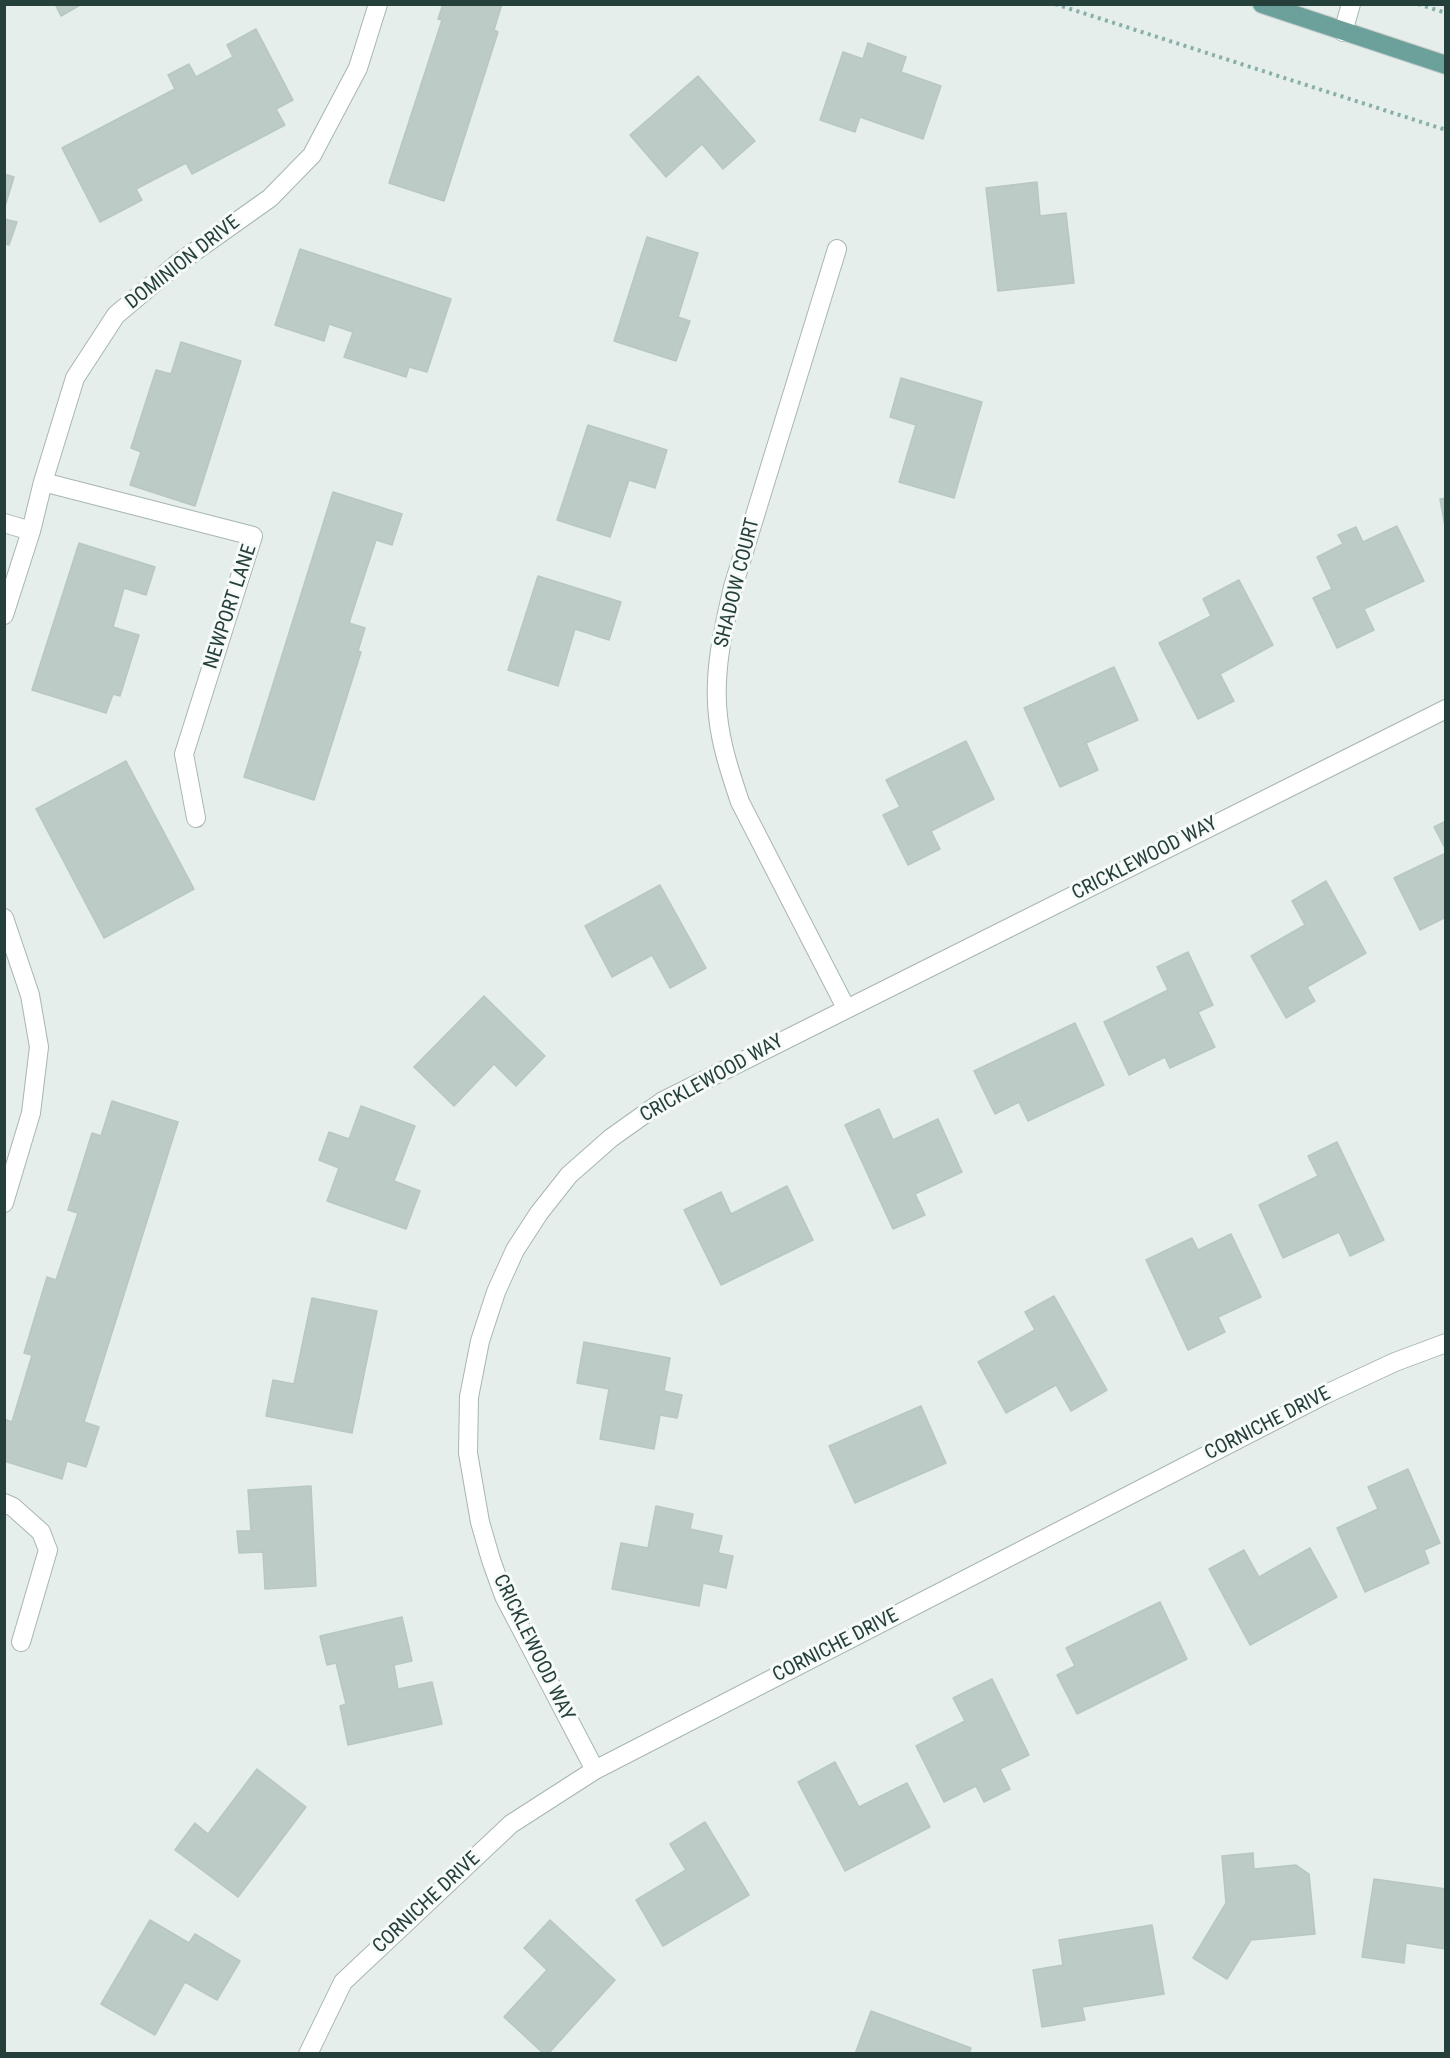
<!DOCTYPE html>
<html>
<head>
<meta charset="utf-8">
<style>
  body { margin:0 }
  #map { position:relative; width:1450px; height:2058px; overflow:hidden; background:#e5eeeb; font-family:"Roboto Condensed",sans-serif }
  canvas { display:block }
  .frame { position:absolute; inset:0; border:6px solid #253f3b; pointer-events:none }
</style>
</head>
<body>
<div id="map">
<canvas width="1450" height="2058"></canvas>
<div class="frame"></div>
</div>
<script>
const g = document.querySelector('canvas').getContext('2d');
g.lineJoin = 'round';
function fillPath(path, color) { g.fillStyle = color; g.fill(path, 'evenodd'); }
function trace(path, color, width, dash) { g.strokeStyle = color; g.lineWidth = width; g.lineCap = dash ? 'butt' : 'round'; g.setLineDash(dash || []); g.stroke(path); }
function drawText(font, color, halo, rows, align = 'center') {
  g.font = font + ' "Roboto Condensed",sans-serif'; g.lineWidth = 6; g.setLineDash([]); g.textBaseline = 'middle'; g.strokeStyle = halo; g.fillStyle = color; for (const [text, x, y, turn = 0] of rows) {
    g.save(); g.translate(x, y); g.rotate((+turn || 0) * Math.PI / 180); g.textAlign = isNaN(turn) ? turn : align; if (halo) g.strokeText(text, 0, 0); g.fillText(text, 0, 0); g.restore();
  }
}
const building = new Path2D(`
  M55,4h27l-21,12z
  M443,4h59l-8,26 4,2 -54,169 -55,-18 53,-163 -4,-1z
  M256,29l37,71 -17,9 9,16 -93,49 -6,-11 -50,26 6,11 -42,22 -38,-74 113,-59 -7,-14 21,-11 7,13 37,-20 -6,-12z
  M868,43l38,14 -5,15 40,14 -18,53 -63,-22 -5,15 -35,-12 23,-68 20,7z
  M698,76l57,65 -32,28 -21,-25 -36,33 -36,-42z
  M4,174l10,3 -10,33z
  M1037,182l3,34 26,-3 8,70 -76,8 -12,-103z
  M4,219l13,3 -8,23 -5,-1z
  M647,237l51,16 -20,64 12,4 -14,40 -62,-20z
  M300,249l151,50 -24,73 -18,-5 -3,10 -62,-20 9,-25 -24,-8 -5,17 -49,-16z
  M181,342l60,19 -46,145 -65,-21 11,-33 -10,-4 25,-78 15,4z
  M901,378l81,24 -28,96 -55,-16 17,-57 -26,-8z
  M588,425l79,25 -12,38 -26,-8 -19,57 -53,-17z
  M333,492l69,22 -10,31 -16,-5 -27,83 16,5 -7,23 3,1 -47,148 -70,-23z
  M1446,498v34l-6,-33z
  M1397,526l27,55 -60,28 10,21 -37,18 -24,-50 19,-9 -15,-32 26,-13 -5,-9 18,-8 7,15z
  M79,543l76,24 -9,28 -22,-7 -11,39 26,8 -19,61 -7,-2 -7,19 -74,-23z
  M538,576l83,26 -12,38 -34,-11 -17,57 -50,-16z
  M1239,580l34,65 -53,29 14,27 -36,18 -39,-76 52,-27 -8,-17z
  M1114,667l24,53 -52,23 12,27 -38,17 -36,-79z
  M966,741l28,58 -63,32 9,18 -32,16 -25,-50 17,-8 -14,-27z
  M126,761l68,128 -90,49 -68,-129z
  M1446,821v29l-12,-23z
  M1446,853v64l-26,13 -26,-52z
  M1326,881l40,72 -59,34 8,14 -29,17 -35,-62 54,-31 -13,-24z
  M660,885l46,83 -36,20 -18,-33 -40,22 -27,-51z
  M1188,952l25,53 -15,7 17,35 -45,21 -5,-11 -36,18 -25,-53 64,-32 -11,-23z
  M484,996l61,60 -29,30 -22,-22 -40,42 -40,-39z
  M1075,1023l29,62 -76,36 -9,-19 -24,12 -21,-43z
  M112,1101l66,21 -94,300 15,5 -13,40 -19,-6 -5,18 -58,-18v-42l8,3 20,-67 -8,-2 23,-76 9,3 22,-67 -10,-3 24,-77 9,3z
  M361,1106l54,20 -21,55 26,10 -14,38 -79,-28 12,-33 -20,-8 10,-28 20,7z
  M879,1109l14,31 45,-21 24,53 -47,22 10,21 -32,14 -48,-104z
  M1337,1142l47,98 -34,16 -11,-24 -56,26 -24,-53 59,-29 -10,-20z
  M787,1186l26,54 -92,45 -37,-75 37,-18 10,22z
  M1231,1234l30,63 -43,20 7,15 -37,18 -42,-90 46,-22 6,12z
  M1054,1296l53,94 -36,21 -15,-26 -50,28 -28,-51 57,-32 -10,-18z
  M312,1298l65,13 -25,122 -86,-17 7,-36 21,4z
  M584,1342l86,16 -6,33 18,4 -5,23 -17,-3 -6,34 -54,-10 9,-50 -32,-6z
  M921,1406l25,57 -91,40 -26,-57z
  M1408,1469l32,74 -16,7 5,13 -64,29 -28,-64 41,-19 -10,-22z
  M311,1486l5,100 -51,3 -2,-37 -24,1 -2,-22h14l-3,-41z
  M656,1506l37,8 -3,15 32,7 -4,17 15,3 -7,32 -23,-5 -4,23 -87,-17 9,-46 27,5z
  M1310,1548l27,49 -87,48 -41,-76 35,-19 15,27z
  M1160,1602l27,57 -110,55 -20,-39 18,-9 -9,-18z
  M402,1617l10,44 -18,4 4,24 34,-7 10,42 -94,21 -8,-39 6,-2 -10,-41 -9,2 -7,-29z
  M992,1679l37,76 -29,14 10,20 -26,13 -8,-16 -32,16 -28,-56 49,-25 -12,-23z
  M835,1762l24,45 48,-24 23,44 -85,44 -47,-89z
  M257,1769l49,38 -68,90 -63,-47 20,-27 13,11z
  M705,1822l44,73 -86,51 -27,-46 50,-30 -16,-26z
  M1253,1853l1,16 42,-4 13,9 6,60 -64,6 -24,39 -34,-21 33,-55 -4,-47z
  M1374,1879l72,10v60l-40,-6 -2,20 -42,-6z
  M150,1920l39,23 6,-9 45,27 -23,39 -32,-18 -30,53 -54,-31z
  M550,1920l65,60 -67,74h-4l-40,-37 43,-47 -23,-22z
  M1152,1925l12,69 -82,13 3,13 -43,7 -9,-57 30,-5 -4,-25z
  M871,2011l100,37 -2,6h-114z`);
const path = new Path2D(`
  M1055,4l391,126
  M1418,4l28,9`);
const minor = new Path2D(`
  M1343,32l8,-28
  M837,249l-104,338c-10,43 -20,86 -15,129 3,30 13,59 22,86l106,206
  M43,482l210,54 -69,218 12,64
  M4,523l27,8
  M4,615l27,-84 12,-49 32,-104 41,-63 61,-51 93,-66 42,-43 46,-87 20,-64
  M4,918l26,77 9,52 -8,66 -27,90
  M4,1503l9,4 28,25 7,18 -27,92
  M595,1770l-91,-174 -13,-36 -11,-38 -12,-69 1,-56 11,-56 16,-49 19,-42 24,-37 30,-38 42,-37 52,-37 783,-392
  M308,2054l35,-72 168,-158 84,-54 729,-375 71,-33 51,-19`);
const major = new Path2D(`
  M1262,4l184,61`);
const streetNames = [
  ["DOMINION DRIVE",183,263,-38],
  ["SHADOW COURT",738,583,-76],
  ["NEWPORT LANE",231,607,-72],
  ["CRICKLEWOOD WAY",1145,859,-27],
  ["CRICKLEWOOD WAY",712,1079,-29],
  ["CORNICHE DRIVE",1268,1424,-27],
  ["CORNICHE DRIVE",836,1646,-27],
  ["CRICKLEWOOD WAY",533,1648,64],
  ["CORNICHE DRIVE",427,1903,-43]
];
fillPath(building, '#bdcbc7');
trace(building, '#b7c7c3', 1.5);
trace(minor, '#a8b6b3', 20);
trace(major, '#c2c9c8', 20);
trace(path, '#87b0a8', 4, [3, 4.5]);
trace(minor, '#fff', 18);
trace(major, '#6ba19a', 18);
drawText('20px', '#253f3b', '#f6faf8', streetNames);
</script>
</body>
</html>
